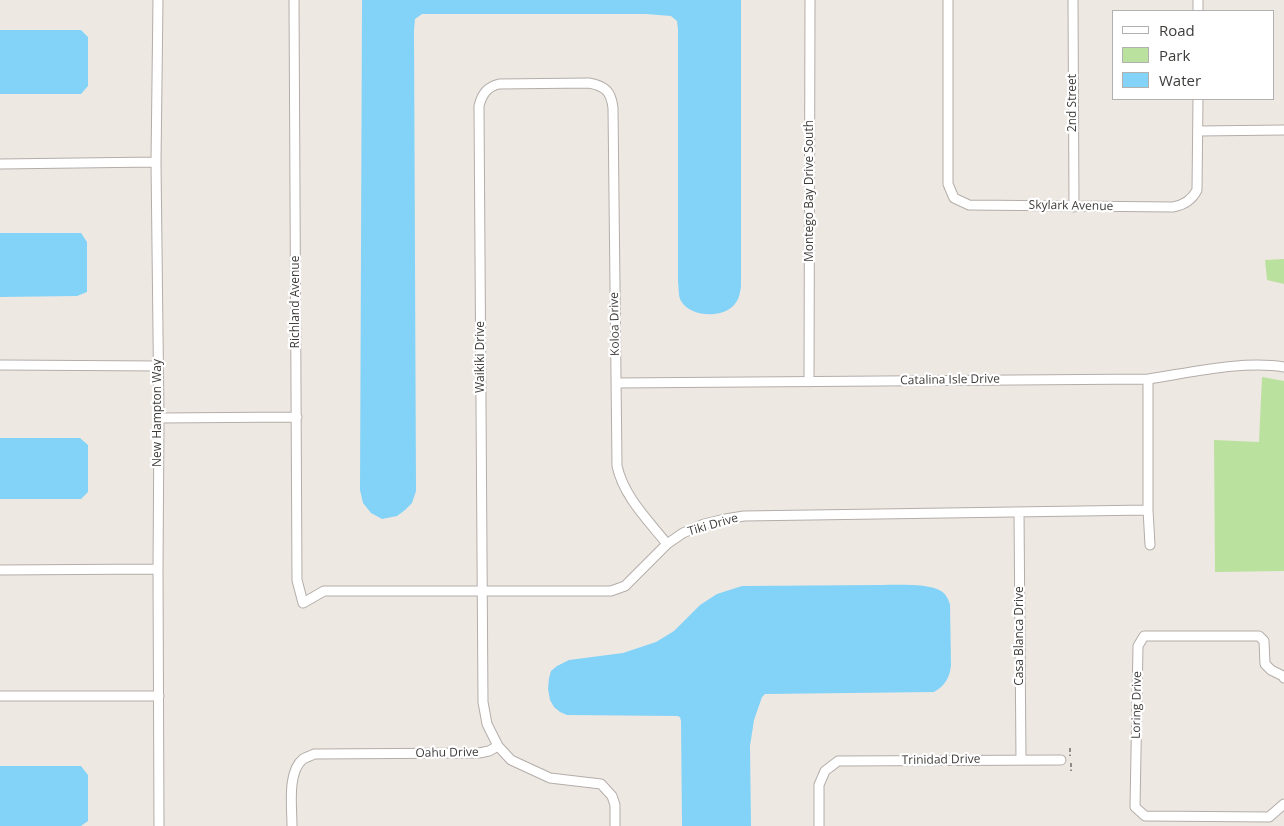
<!DOCTYPE html>
<html>
<head>
<meta charset="utf-8">
<style>
  body { margin:0 }
  #map { position:relative; width:1284px; height:826px; overflow:hidden; background:#eee8e3; font-family:"Open Sans",sans-serif }
  canvas { display:block }
  .legend { position:absolute; left:1112px; top:10px; width:162px; height:90px; box-sizing:border-box; background:#fff; border:1px solid #b2b1b0; margin:0; padding:6px 9px; list-style:none; font-size:15px; color:#3e3c3a }
  .legend li { display:flex; align-items:center; gap:10px; height:25px }
  .legend b { width:25px; border:1px solid #b2b1b0 }
</style>
</head>
<body>
<div id="map">
<canvas width="1284" height="826"></canvas>
<ul class="legend">
<li><b style="height:6px;background:#fff"></b>Road</li>
<li><b style="height:14px;background:#bae19d"></b>Park</li>
<li><b style="height:14px;background:#83d2f7"></b>Water</li>
</ul>
</div>
<script>
const g = document.querySelector('canvas').getContext('2d');
g.lineJoin = 'round';
function fillPath(path, color) { g.fillStyle = color; g.fill(path, 'evenodd'); }
function trace(path, color, width, dash) { g.strokeStyle = color; g.lineWidth = width; g.lineCap = dash ? 'butt' : 'round'; g.setLineDash(dash || []); g.stroke(path); }
function drawText(font, color, halo, rows, align = 'center') {
  g.font = font + ' "Open Sans",sans-serif'; g.lineWidth = 4.5; g.setLineDash([]); g.textBaseline = 'middle'; g.strokeStyle = halo; g.fillStyle = color; for (const [text, x, y, turn = 0] of rows) {
    g.save(); g.translate(x, y); g.rotate((+turn || 0) * Math.PI / 180); g.textAlign = isNaN(turn) ? turn : align; if (halo) g.strokeText(text, 0, 0); g.fillText(text, 0, 0); g.restore();
  }
}
const green = new Path2D(`
  M1284,259v25l-17,-4 -2,-20z
  M1262,377l22,4v190l-69,1 -1,-132 45,2z`);
const water = new Path2D(`
  M362,0h379v286c-1,8 -2,15 -9,21 -13,11 -41,10 -51,-6 -3,-5 -2,-13 -3,-19v-253l-1,-8 -6,-5 -25,-2h-224l-7,5 -1,11 2,461 -4,12 -7,7 -8,6 -15,3 -11,-6 -8,-10 -3,-13z
  M0,30h81l7,7v49l-7,8h-81z
  M0,233h81l6,9v50l-10,4 -77,1z
  M0,438h80l8,7v47l-7,7h-81z
  M880,585c14,0 49,-2 61,6 5,3 7,8 9,13l1,61c-1,12 -6,21 -17,27l-169,2 -3,3 -8,23 -4,26 1,80h-69l-1,-105 -1,-4 -3,-1 -110,-1 -7,-3 -6,-5 -4,-7 -2,-11 1,-11 2,-7 6,-5 12,-6 54,-7 33,-11 18,-11 26,-26 17,-11 25,-8z
  M0,766h81l7,9v46l-7,5h-81z`);
const path = new Path2D(`
  M1070,748v8
  M1071,763v8`);
const minor = new Path2D(`
  M158,0l-2,162 3,256 -1,151 1,257
  M294,0l3,580 6,23 21,-12h287l14,-5 42,-42 16,-11 21,-9 21,-5 19,-3 404,-6
  M948,0v184l6,14 15,7 204,2c11,-2 19,-7 24,-17l1,-91
  M1073,0l1,207
  M1198,0v11
  M1199,131l85,-1
  M0,164l156,-2
  M0,365l158,1
  M1148,379v131l2,35
  M809,382l1,-382
  M616,383l532,-4c41,-6 95,-19 136,-12
  M159,418l138,-1
  M1019,512l2,248
  M0,570l158,-1
  M1284,678l-1,-2 -12,-6 -6,-6 -1,-23 -5,-5h-115l-6,10 -3,161 10,9 124,1 15,-13
  M0,696h159
  M498,746l-11,-22 -4,-22 -4,-596c3,-12 8,-19 20,-22l90,-1c16,3 22,8 24,25l4,358c7,31 31,54 50,78
  M292,826c0,-19 -5,-54 11,-67 3,-2 8,-3 11,-5l165,-1 10,-2 9,-5 13,14 39,18 51,6 11,12 3,9v21
  M819,826v-41l6,-14 13,-10 223,-1`);
const streetNames = [
  ["2nd Street",1073,103,-90],
  ["Montego Bay Drive South",810,191,-90],
  ["Skylark Avenue",1071,206,1],
  ["Richland Avenue",296,302,-90],
  ["Koloa Drive",615,324,-91],
  ["Waikiki Drive",481,357,-90],
  ["Catalina Isle Drive",950,380,-1],
  ["New Hampton Way",158,413,-90],
  ["Tiki Drive",713,525,-16],
  ["Casa Blanca Drive",1020,636,-90],
  ["Loring Drive",1137,705,-89],
  ["Oahu Drive",447,753,-1],
  ["Trinidad Drive",941,760,-1]
];
fillPath(green, '#bae19d');
fillPath(water, '#83d2f7');
trace(minor, '#b4ada9', 11);
trace(path, '#908c89', 2, [4, 2.5]);
trace(minor, '#fff', 9);
drawText('12px', '#3e3c3a', '#fff', streetNames);
</script>
</body>
</html>
